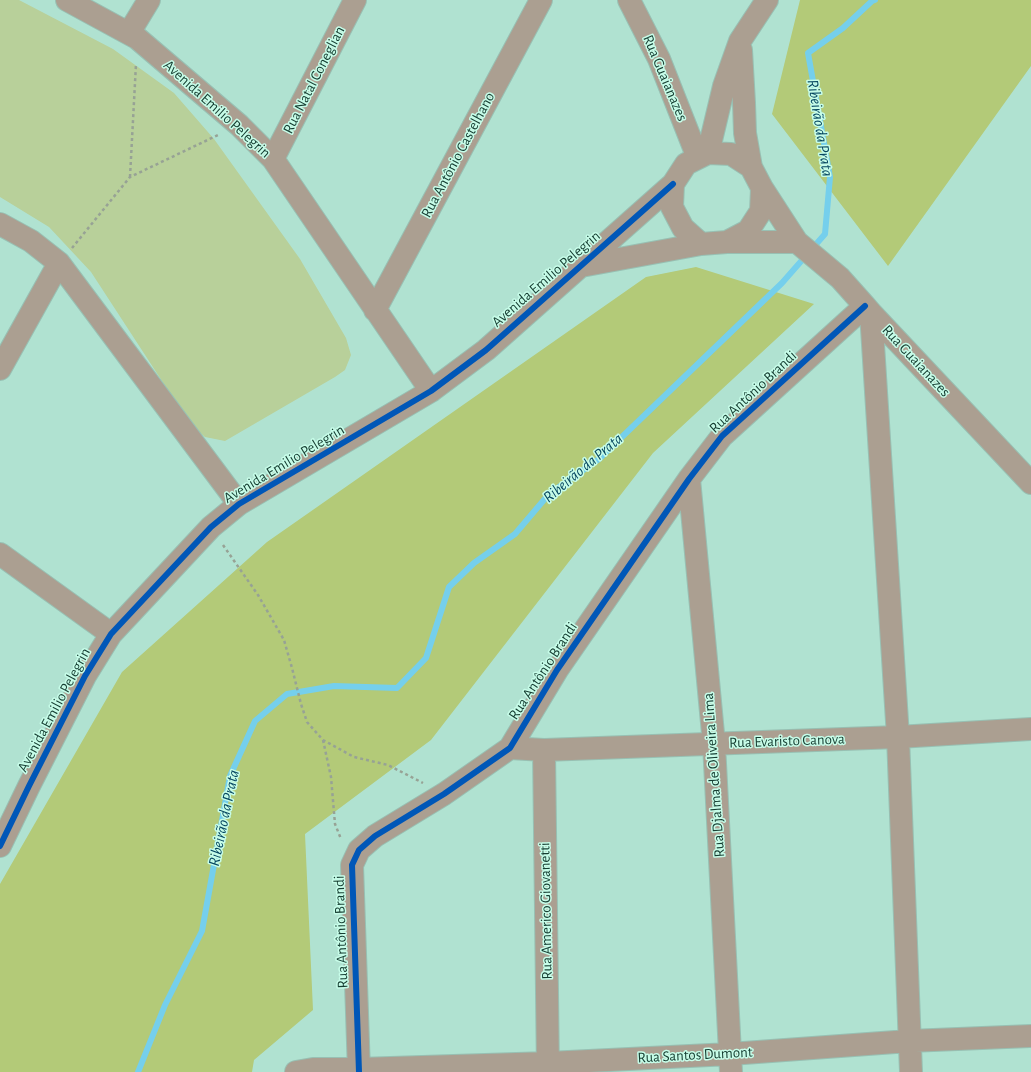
<!DOCTYPE html>
<html>
<head>
<meta charset="utf-8">
<style>
  body { margin:0 }
  canvas { display:block; background:#b0e2d1 }
</style>
</head>
<body>
<canvas width="1031" height="1072"></canvas>
<script>
const g = document.querySelector('canvas').getContext('2d');
g.lineJoin = 'round';
function fillPath(path, color) { g.fillStyle = color; g.fill(path, 'evenodd'); }
function trace(path, color, width, dash) { g.strokeStyle = color; g.lineWidth = width; g.lineCap = dash ? 'butt' : 'round'; g.setLineDash(dash || []); g.stroke(path); }
function drawText(font, color, halo, rows, align = 'center') {
  g.font = font + ' "Alegreya Sans",sans-serif'; g.lineWidth = 3; g.setLineDash([]); g.textBaseline = 'middle'; g.strokeStyle = halo; g.fillStyle = color; for (const [text, x, y, turn = 0] of rows) {
    g.save(); g.translate(x, y); g.rotate((+turn || 0) * Math.PI / 180); g.textAlign = isNaN(turn) ? turn : align; if (halo) g.strokeText(text, 0, 0); g.fillText(text, 0, 0); g.restore();
  }
}
const green = new Path2D(`
  M0,0h19l94,49 61,44 40,46 86,120 46,79 5,17 -6,15 -10,7 -110,64 -20,-4 -15,-13 -99,-152 -42,-45 -49,-30z`);
const forest = new Path2D(`
  M800,0h231v66l-143,200 -116,-152z
  M696,267l118,37 -161,149 -222,287 -126,94 8,176 -59,50 -2,12h-252v-188l122,-212 145,-130 379,-265z`);
const stream = new Path2D(`
  M138,1072l27,-67 37,-74 28,-155 25,-55 32,-27 47,-8 63,2 29,-30 23,-71 25,-24 41,-29 34,-40 50,-35 183,-176 43,-49 5,-57 -22,-124 35,-25 29,-27 3,-1`);
const path = new Path2D(`
  M130,177l6,-113
  M72,248l58,-71 88,-42
  M223,545l35,50 26,45 8,28 9,36 6,18 16,18 31,17 34,8 35,18
  M323,740l8,37 4,47 6,15`);
const minor = new Path2D(`
  M67,0l70,38 102,87 34,34 158,232
  M629,0l30,59 39,99
  M129,33l20,-33
  M741,50l3,53 1,30 6,34
  M708,153l16,-67 16,-45 27,-41
  M273,159l82,-159
  M762,188l35,54 43,36 25,28 6,7 160,170
  M0,224l31,17 28,22 180,241
  M727,242l21,-11 13,-20 1,-23 -11,-21 -20,-13 -23,-1 -22,11 -13,20 -1,23 11,21 18,16 26,-2h70
  M581,266l120,-22
  M375,310l166,-310
  M871,313l27,424 13,335
  M0,369l59,-106
  M689,479l25,265 17,328
  M0,554l111,80
  M510,748l34,2 354,-13 133,-8
  M544,750l4,322
  M0,846l29,-60 56,-110 26,-42 100,-107 28,-23 192,-113 55,-41 187,-166
  M296,1072l17,-3h46l189,-6 182,-9 179,-13 122,-5
  M359,1072l-7,-207 7,-15 16,-14 69,-42 66,-46 47,-78 132,-191 33,-43 143,-130`);
const cycleway = new Path2D(`
  M0,846l29,-60 56,-110 26,-42 100,-107 28,-23 192,-113 55,-41 187,-166
  M359,1072l-7,-207 7,-15 16,-14 69,-42 66,-46 47,-78 132,-191 33,-43 143,-130`);
const streetNames = [
  ["Rua Guaianazes",665,78,67],
  ["Rua Natal Coneglian",314,80,-63],
  ["Avenida Emilio Pelegrin",217,109,42],
  ["Rua Antônio Castelhano",458,155,-62],
  ["Avenida Emilio Pelegrin",546,279,-41],
  ["Rua Guaianazes",916,361,47],
  ["Rua Antônio Brandi",753,392,-43],
  ["Avenida Emilio Pelegrin",284,464,-31],
  ["Rua Antônio Brandi",543,671,-57],
  ["Avenida Emilio Pelegrin",54,710,-62],
  ["Rua Evaristo Canova",787,741,-2],
  ["Rua Djalma de Oliveira Lima",714,775,-94],
  ["Rua Americo Giovanetti",546,911,-91],
  ["Rua Antônio Brandi",341,932,-92],
  ["Rua Santos Dumont",695,1055,-3]
];
const waterNames = [
  ["Ribeirão da Prata",820,128,81],
  ["Ribeirão da Prata",583,468,-40],
  ["Ribeirão da Prata",224,818,-78]
];
fillPath(green, '#b8d09a');
fillPath(forest, '#b3ca78');
trace(stream, '#75cfec', 6);
trace(minor, '#98c0b3', 24);
trace(path, '#97a295', 2.5, [3, 3]);
trace(minor, '#ab9f91', 22);
trace(cycleway, '#0057b8', 6);
drawText('15px', '#153d31', '#c7fde9', streetNames);
drawText('italic 16px', '#064760', '#c7fde9', waterNames);
</script>
</body>
</html>
